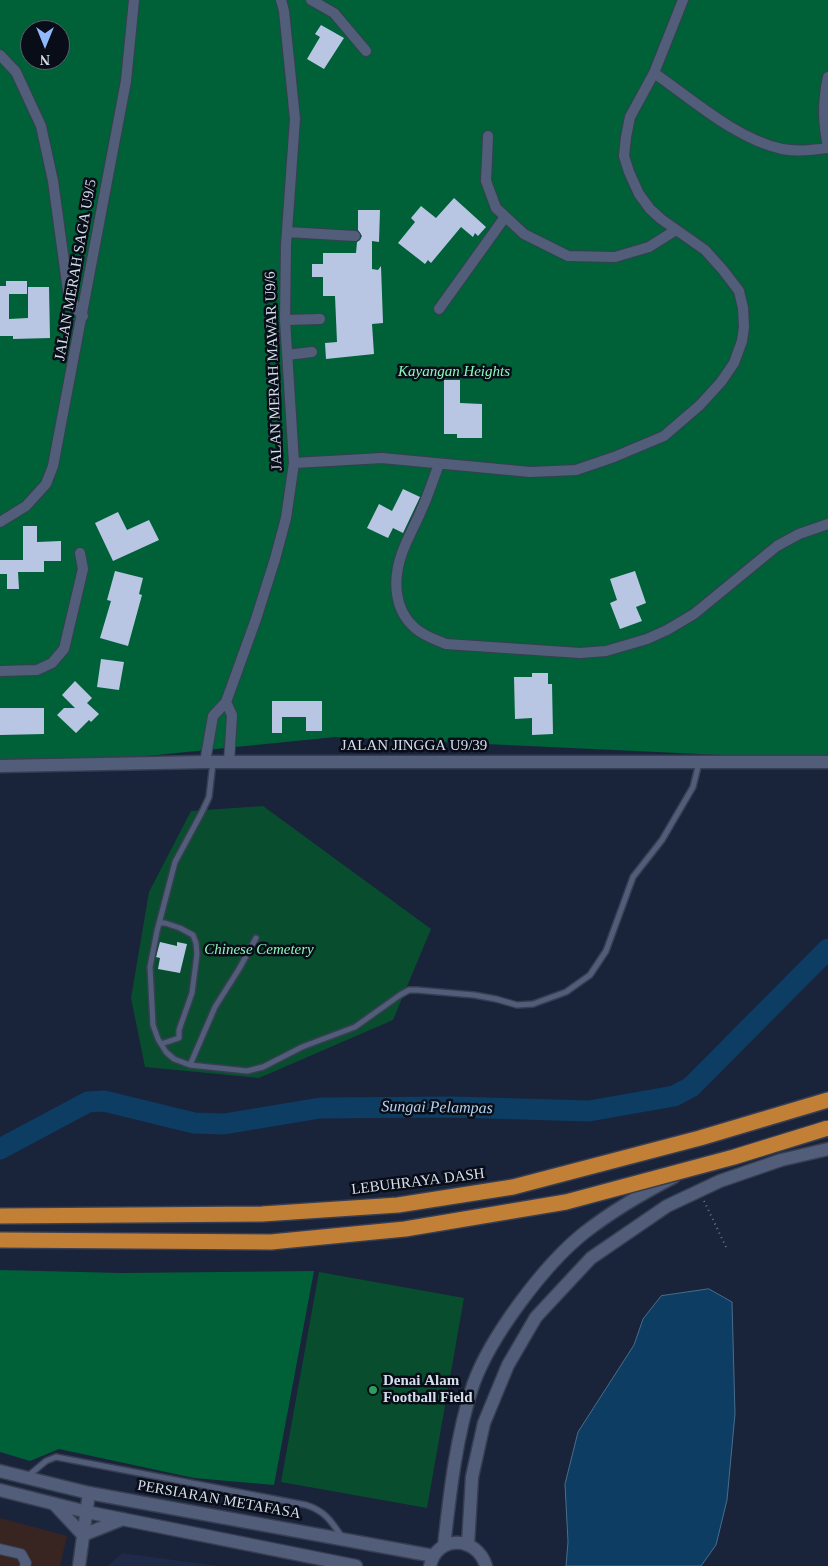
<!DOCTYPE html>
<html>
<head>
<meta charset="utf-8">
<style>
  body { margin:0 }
  #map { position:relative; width:828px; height:1566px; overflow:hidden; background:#19233a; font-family:Georgia,serif }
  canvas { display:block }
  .north { position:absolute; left:20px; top:20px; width:50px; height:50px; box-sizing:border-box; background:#080d17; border:1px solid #5a616d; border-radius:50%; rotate:180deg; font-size:14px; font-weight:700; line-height:20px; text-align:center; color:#d6deed }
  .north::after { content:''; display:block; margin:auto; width:18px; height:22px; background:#8fb8fd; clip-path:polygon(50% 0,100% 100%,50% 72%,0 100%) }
</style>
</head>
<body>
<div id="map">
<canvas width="828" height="1566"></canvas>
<div class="north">N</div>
</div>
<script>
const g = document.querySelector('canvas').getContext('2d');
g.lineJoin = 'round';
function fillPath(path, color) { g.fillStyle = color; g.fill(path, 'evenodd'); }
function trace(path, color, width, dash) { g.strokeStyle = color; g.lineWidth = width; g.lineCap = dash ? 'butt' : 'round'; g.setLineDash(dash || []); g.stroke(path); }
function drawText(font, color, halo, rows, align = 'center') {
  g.font = font + ' Georgia,serif'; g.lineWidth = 5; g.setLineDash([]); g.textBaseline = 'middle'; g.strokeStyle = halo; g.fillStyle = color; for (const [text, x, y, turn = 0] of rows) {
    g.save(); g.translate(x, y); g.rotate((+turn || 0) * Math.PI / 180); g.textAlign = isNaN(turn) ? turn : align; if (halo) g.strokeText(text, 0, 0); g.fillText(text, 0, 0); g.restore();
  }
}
const commercial = new Path2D(`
  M0,1518l67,18 -7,30h-60z`);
const built = new Path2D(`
  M122,1553l97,13h-111z`);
const green = new Path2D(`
  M263,806l168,123 -38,91 -134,58 -114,-11 -14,-69 18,-106 42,-81z
  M319,1272l145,26 -37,210 -146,-26z`);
const forest = new Path2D(`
  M0,0h828v760l-493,-23 -277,28 -58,1zM30,30h30v30h-30z
  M0,1270l122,3 192,-2 -40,214 -80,-7 -135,-29 -29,12 -30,-9z`);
const water = new Path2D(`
  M709,1289l23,13 3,112 -8,86 -11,45 -15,21h-135l2,-24 -3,-58 13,-52 56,-87 9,-26 18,-23z`);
const river = new Path2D(`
  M0,1149l88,-47 16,-1 90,22 30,1 96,-16 133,-1 136,4 85,-15 17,-9 137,-138`);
const building = new Path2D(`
  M321,25l23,13 -20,31 -17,-10 13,-22 -5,-3z
  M454,198l32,29 -8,9 -3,-3 -2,4 -12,-10 -30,36 -3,-3 -3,4 -27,-21 17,-21 -4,-4 10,-12 15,12z
  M358,210h22l-1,32 -7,-1v28l6,1 3,-4 2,57 -11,1 2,30 -48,5 -1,-16 12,-1 -2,-46h-12v-19h-11v-13h11v-11h33l1,-11 3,-2 2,-4 -4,-6z
  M6,281h21v13h-18v25l19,-1v-31h21l1,51 -37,1v-3h-13v-50h6z
  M444,380h16v23l22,1v34h-25v-4h-13z
  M403,489l17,8 -17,36 -10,-5 -5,10 -21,-10 12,-24 13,7z
  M118,512l9,18 22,-10 10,20 -46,21 -18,-38z
  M23,526h14v16l24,-1v20h-17v11h-26l1,17h-12v-15h-7v-14h23z
  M115,571l28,7 -4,16 3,1 -14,51 -28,-8 11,-37 -4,-1z
  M635,571l11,32 -10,4 6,14 -22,8 -10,-26 7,-3 -7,-21z
  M101,659l23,3 -5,28 -22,-3z
  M532,673h16v11h4l1,50 -21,1v-17l-17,1 -1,-42h18z
  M75,681l17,17 -5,5 12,11 -8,8 -2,-2 -13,13 -19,-18 7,-7h11l-13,-13z
  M272,701h50v30h-16v-14h-24v16h-10z
  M0,708h44v26l-44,1z
  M160,942l17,4v-4l10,2 -7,29 -22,-4 2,-11 -4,-1z`);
const path = new Path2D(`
  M704,1201l23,48`);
const service = new Path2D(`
  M213,762l-4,35 -7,15 -27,50 -18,69 -7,36 3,58 5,14 8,13 8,7 16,6 57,6 16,-4 39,-20 53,-20 45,-32 9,-5h8l57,5 22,4 21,6 16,-1 33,-12 24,-17 16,-24 27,-74 29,-37 31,-53 6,-24
  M159,923h6l15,5 13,7 3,8 1,11 -5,39 -13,37v8l-18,6
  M190,1065l25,-58 24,-38 17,-31
  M28,1476l18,-15 10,-4 250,48c19,6 25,16 36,32`);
const minor = new Path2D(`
  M311,0l23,13 32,38
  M0,55l16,17 25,54 12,55 15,110 8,18 7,7
  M654,73c38,26 82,66 128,76 16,3 31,1 46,-1
  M828,77c-5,22 -5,47 0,69
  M488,136l-2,45 10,27 28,26 44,22 47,1 34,-10 27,-17
  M287,232l68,4
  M439,309l66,-92
  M285,320l35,-1
  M287,355l25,-3
  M294,463l88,-5 148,14 46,-2 38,-13 50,-21 36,-31 21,-23 13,-19 8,-22 2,-14 -1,-19 -4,-17 -16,-21 -18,-20 -44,-31 -11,-10 -11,-15 -10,-22 -5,-16 2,-19 4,-20 24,-44 29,-73
  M439,464c-6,16 -11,32 -18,47 -6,14 -14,28 -19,42 -9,25 -9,56 13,75 9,8 21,12 31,16l134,9 26,-2 41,-12 20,-9 27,-16 83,-68 22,-12 29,-10
  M0,522l26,-16 20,-22 7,-18 73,-385 8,-81
  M0,671l37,-1 15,-7 12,-14 19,-80 -3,-16
  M226,702l6,13 -3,47
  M205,762l8,-46 13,-14 30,-83 19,-60 11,-41 8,-55 -9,-143 1,-75 9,-126 -11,-108 -3,-11
  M0,1549l21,5 5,9 -1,3`);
const tertiary = new Path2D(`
  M0,766l205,-4h623
  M0,1471l89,22 345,63
  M0,1490l87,22 269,54
  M54,1504l29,31
  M83,1535l40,-16
  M468,1544l4,-67 12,-54 24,-58 28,-48 55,-59 76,-52 53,-25 61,-21 47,-11
  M444,1546c6,-54 12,-109 29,-161 17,-48 71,-120 111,-152 28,-22 59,-40 90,-56
  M79,1566l10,-73
  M430,1566c7,-32 47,-30 56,0`);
const motorway = new Path2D(`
  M0,1216l262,-2 136,-9 115,-18 187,-49 128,-38`);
const motorwayBridge = new Path2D(`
  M0,1240l271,2 134,-13 161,-27 168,-45 94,-29`);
const markers = [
  [373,1390,5,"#2e9e5b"]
];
const streetNames = [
  ["JALAN MERAH SAGA U9/5",76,270,-80],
  ["JALAN MERAH MAWAR U9/6",274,371,-92],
  ["JALAN JINGGA U9/39",414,746],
  ["LEBUHRAYA DASH",418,1182,-7],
  ["PERSIARAN METAFASA",219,1500,10]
];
const parkNames = [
  ["Kayangan Heights",454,372],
  ["Chinese Cemetery",259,950]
];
const poiNames = [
  ["Denai Alam",383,1381],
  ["Football Field",383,1398]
];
const waterNames = [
  ["Sungai Pelampas",437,1108,1]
];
fillPath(commercial, '#382522');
fillPath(built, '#1e2a47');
fillPath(green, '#084e2e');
fillPath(forest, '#006037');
fillPath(water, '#0d3d63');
trace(water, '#496d8c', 1);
trace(river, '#0d3d63', 21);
fillPath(building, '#b8c6e4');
trace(service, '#373e51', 8);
trace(minor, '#373e51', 12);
trace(tertiary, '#373e51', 15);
trace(motorway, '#373e51', 18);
trace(path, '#6e778b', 2, [1, 4]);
trace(service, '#525e79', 5);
trace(minor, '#525e79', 10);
trace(tertiary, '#525e79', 12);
trace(motorway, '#c27f36', 15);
trace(motorwayBridge, '#373e51', 18, []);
trace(motorwayBridge, '#c27f36', 15);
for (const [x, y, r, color] of markers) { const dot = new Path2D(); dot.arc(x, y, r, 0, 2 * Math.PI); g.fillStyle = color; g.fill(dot); trace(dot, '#080d17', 2); }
drawText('15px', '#d6deed', '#080d17', streetNames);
drawText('italic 15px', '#8df8b9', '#080d17', parkNames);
drawText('bold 15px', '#d6deed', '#080d17', poiNames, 'left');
drawText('italic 16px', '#b2d1ef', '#080d17', waterNames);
</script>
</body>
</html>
